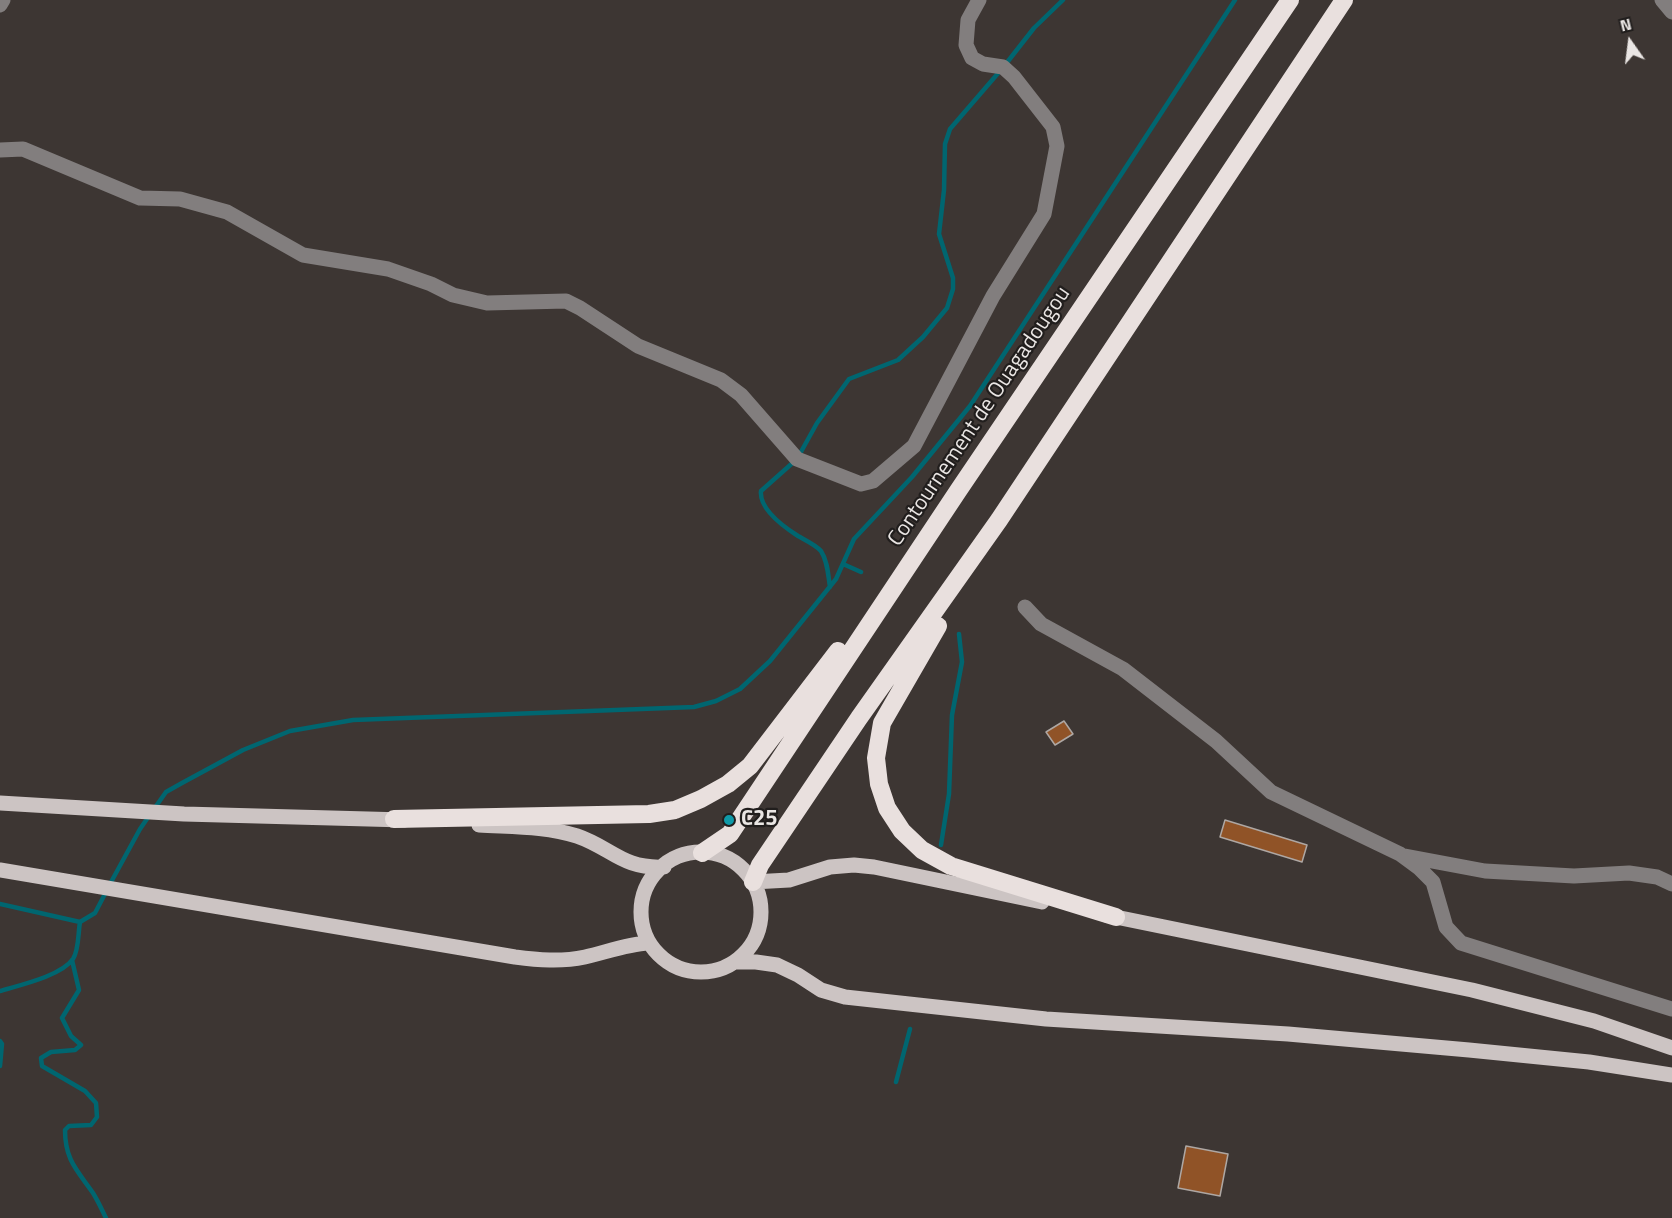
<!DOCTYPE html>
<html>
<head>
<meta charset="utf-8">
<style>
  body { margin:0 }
  #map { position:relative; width:1672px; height:1218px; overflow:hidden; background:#3d3633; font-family:"Titillium Web",sans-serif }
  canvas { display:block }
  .north { position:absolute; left:1600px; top:12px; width:60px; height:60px; -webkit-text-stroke:4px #211e1d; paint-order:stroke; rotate:346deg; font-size:16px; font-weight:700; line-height:24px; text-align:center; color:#eae6e4 }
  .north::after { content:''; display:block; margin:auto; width:21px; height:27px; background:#eae6e4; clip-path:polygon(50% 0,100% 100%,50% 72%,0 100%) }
</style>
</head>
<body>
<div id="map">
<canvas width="1672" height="1218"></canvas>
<div class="north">N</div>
</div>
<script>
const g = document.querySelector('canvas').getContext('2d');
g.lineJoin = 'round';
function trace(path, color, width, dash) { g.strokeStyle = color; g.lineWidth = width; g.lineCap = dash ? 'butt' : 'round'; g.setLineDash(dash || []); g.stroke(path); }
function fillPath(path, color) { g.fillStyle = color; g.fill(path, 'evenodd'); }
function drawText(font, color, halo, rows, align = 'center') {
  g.font = font + ' "Titillium Web",sans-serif'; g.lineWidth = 4.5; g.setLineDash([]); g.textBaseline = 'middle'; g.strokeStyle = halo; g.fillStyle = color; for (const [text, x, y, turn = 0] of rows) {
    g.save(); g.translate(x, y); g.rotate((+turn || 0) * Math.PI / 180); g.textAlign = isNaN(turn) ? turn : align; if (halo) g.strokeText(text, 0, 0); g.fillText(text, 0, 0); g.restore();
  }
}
const stream = new Path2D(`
  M1005,65l29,-37 29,-28
  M843,564l18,8
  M830,587c-2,-12 -2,-25 -9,-36 -5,-6 -16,-11 -23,-15 -14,-9 -39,-27 -37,-45l36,-32 20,-36 32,-44 49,-19 25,-23 24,-29 6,-19v-11l-14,-44 5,-44 1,-46 5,-15 50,-58
  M154,809l12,-17 16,-9 61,-33 47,-19 63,-11 341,-13 22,-6 24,-12 30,-28 66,-82 18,-40 58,-62 58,-71 265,-406
  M941,845l8,-51 3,-79 10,-53 -3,-28
  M110,884l30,-55 9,-13
  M0,904l80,18 15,-9 11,-21
  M72,960l7,30 -17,28 9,18 10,9 -6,5 -24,2 -10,6 1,8 43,25 11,12 1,14 -6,8 -22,1 -4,4c0,30 12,40 28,63 5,8 9,17 13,25
  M0,991c20,-6 61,-15 73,-32 6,-9 5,-26 7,-37
  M0,1041l2,3 -2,22
  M896,1082l14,-53`);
const building = new Path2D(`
  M1064,721l9,13 -18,11 -9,-13z
  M1225,820l82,25 -5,17 -82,-25z
  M1186,1146l42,8 -8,42 -42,-8z`);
const minor = new Path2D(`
  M1662,0l10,12
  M0,5l3,-5
  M0,150l23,-1 117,49 40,1 47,13 76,43 85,14 43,15 22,11 34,8 79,-2 14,7 58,38 83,34 20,15 56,64 64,25 12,-3 41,-35 79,-150 51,-82 13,-68 -4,-19 -39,-50 -11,-10 -20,-3 -11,-6 -6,-13 2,-25 11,-20
  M1025,607l16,17 82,45 93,72 55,51 129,62 19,14 14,14 13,45 15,16 211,66
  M1405,856l80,15 89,5 55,-3 28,4 15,7`);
const major = new Path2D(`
  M0,803l184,11 221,6
  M479,825c33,2 67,1 98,11 35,12 45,33 87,31
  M641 912a60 60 0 1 1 120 0a60 60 0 1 1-120 0Z
  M0,870l515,87c23,3 46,5 70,0 22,-5 42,-13 64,-14
  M753,882l36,-2 41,-13 24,-2 20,2 168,35
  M1106,915l366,75 122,31 78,27
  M735,962h21l21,3 21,10 23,15 24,7 201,22 242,15 181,16 120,12 83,13`);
const highway = new Path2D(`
  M938,626l-56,97 -6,35 3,26 8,24 15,23 20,19 29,16 165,51
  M394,819l255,-5 26,-4 26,-11 27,-15 22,-18 88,-115
  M702,853l28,-19 228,-343 332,-491
  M753,882l7,-17 99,-147 140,-198 345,-520`);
const markers = [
  [729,820,6,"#0f9aa8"]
];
const streetNames = [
  ["Contournement de Ouagadougou",980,417,-56]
];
const poiNames = [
  ["C25",741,820]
];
trace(stream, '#006670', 4.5);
fillPath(building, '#905327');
trace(building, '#aea7a3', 1.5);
trace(minor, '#827e7e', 15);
trace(major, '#ccc4c3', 15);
trace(highway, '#e9e0de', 18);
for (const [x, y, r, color] of markers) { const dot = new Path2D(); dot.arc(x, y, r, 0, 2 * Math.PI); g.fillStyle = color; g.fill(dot); trace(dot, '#211e1d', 2); }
drawText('22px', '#eae6e4', '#211e1d', streetNames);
drawText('bold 22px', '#eae6e4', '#211e1d', poiNames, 'left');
</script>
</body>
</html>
